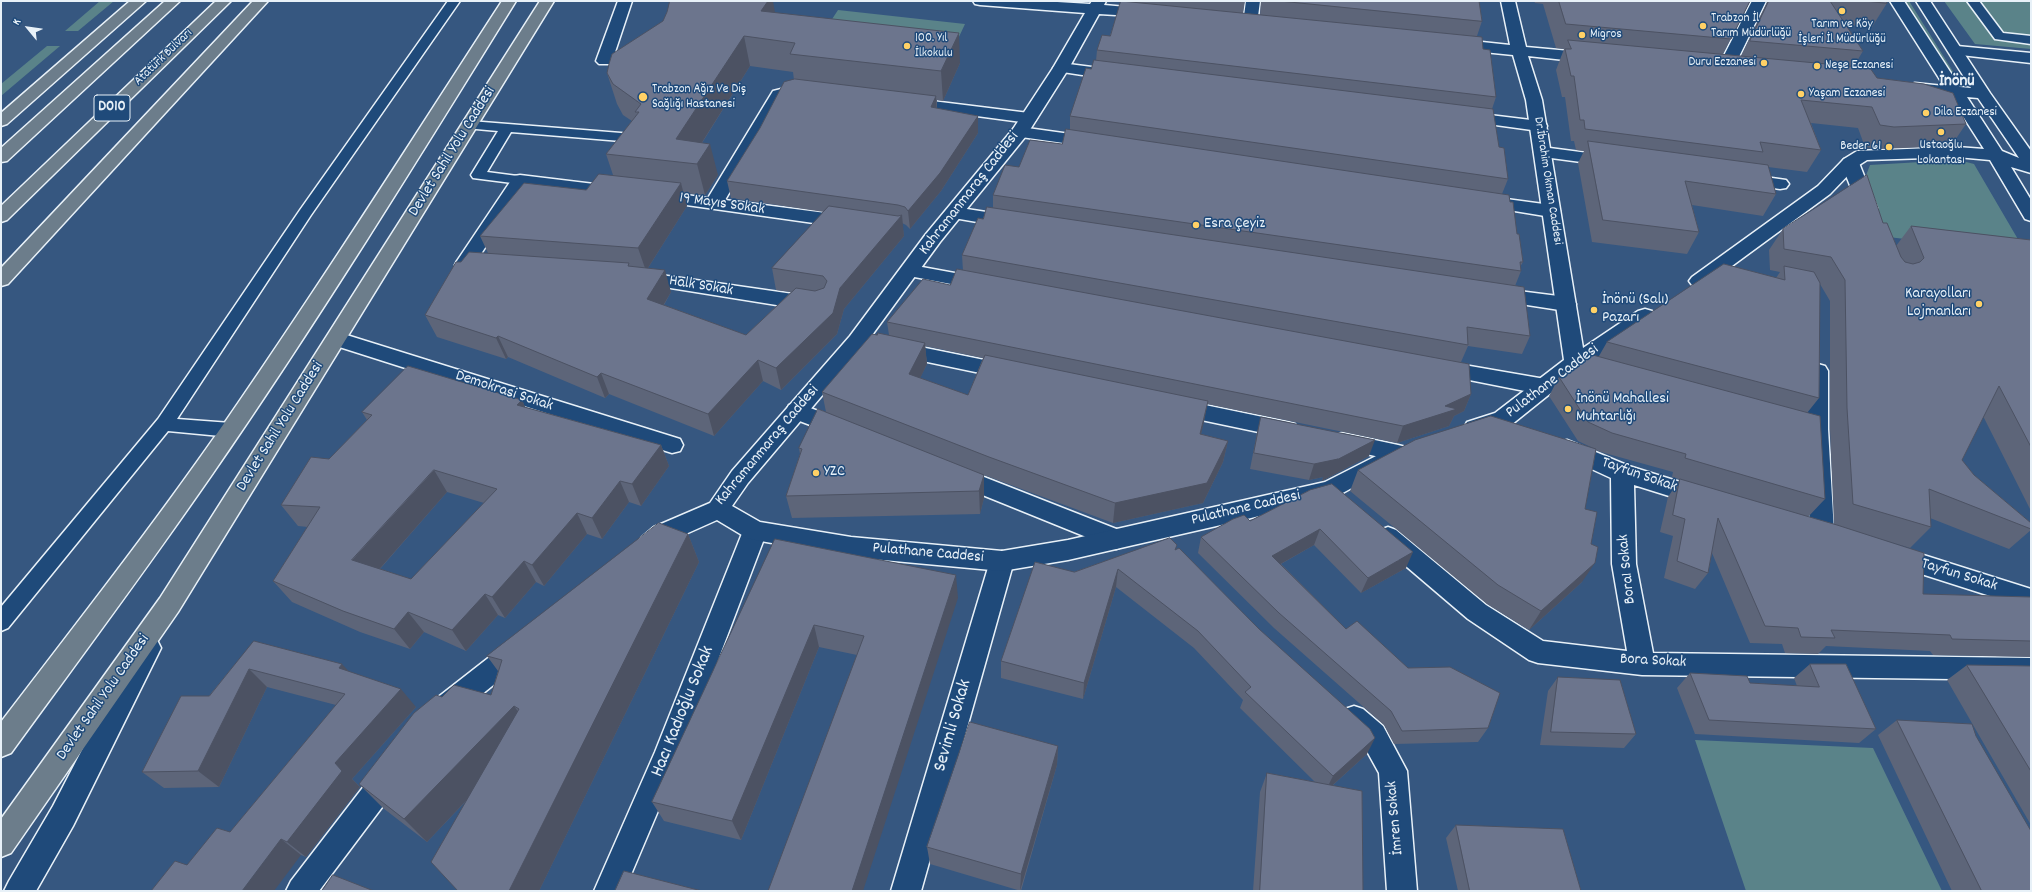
<!DOCTYPE html>
<html>
<head>
<meta charset="utf-8">
<style>
  body { margin:0 }
  #map { position:relative; width:2032px; height:892px; overflow:hidden; background:#365780; font-family:Dekko,sans-serif }
  canvas { display:block }
  .frame { position:absolute; inset:0; border:2px solid #e8f1f8; pointer-events:none }
  .north { position:absolute; left:8px; top:8px; width:40px; height:40px; -webkit-text-stroke:3px #1f4a7a; paint-order:stroke; rotate:299deg; font-size:11px; font-weight:700; line-height:16px; text-align:center; color:#e8f1f8 }
  .north::after { content:''; display:block; margin:auto; width:14px; height:18px; background:#e8f1f8; clip-path:polygon(50% 0,100% 100%,50% 72%,0 100%) }
</style>
</head>
<body>
<div id="map">
<canvas width="2032" height="892"></canvas>
<div class="frame"></div>
<div class="north">K</div>
</div>
<script>
const g = document.querySelector('canvas').getContext('2d');
g.lineJoin = 'round';
function fillPath(path, color) { g.fillStyle = color; g.fill(path, 'evenodd'); }
function trace(path, color, width, dash) { g.strokeStyle = color; g.lineWidth = width; g.lineCap = dash ? 'butt' : 'round'; g.setLineDash(dash || []); g.stroke(path); }
function drawText(font, color, halo, rows, align = 'center') {
  g.font = font + ' Dekko,sans-serif'; g.lineWidth = 3; g.setLineDash([]); g.textBaseline = 'middle'; g.strokeStyle = halo; g.fillStyle = color; for (const [text, x, y, turn = 0] of rows) {
    g.save(); g.translate(x, y); g.rotate((+turn || 0) * Math.PI / 180); g.textAlign = isNaN(turn) ? turn : align; if (halo) g.strokeText(text, 0, 0); g.fillText(text, 0, 0); g.restore();
  }
}
const green = new Path2D(`
  M100,1h14l-36,30h-13z
  M1905,1h4l50,80h-5z
  M1944,1h87v48l-56,-5z
  M838,10l127,14 -14,30 -132,-15z
  M47,46h13l-59,50v-12z
  M1947,157l27,7 52,89 -138,-16 -23,-59 5,-13 68,-4z
  M1695,740l178,8 69,143h-196z`);
const service = new Path2D(`
  M448,1h12l-149,214 -134,204 54,4 6,2 3,5 -3,5 -6,2 -63,-6 -160,197 -7,3v-24l157,-188 142,-209z
  M1967,1h12l24,32 28,3v8l-36,-5z
  M470,121l151,12 5,1 2,3 -2,3 -5,1 -110,-9 -24,40 38,5 2,3 -2,3 -5,1 -47,-6 -2,-3 27,-44 -33,-3 -2,-3 2,-3z`);
const pedestrian = new Path2D(`
  M618,1h14l-20,60 -3,3h-10l-3,-3z`);
const minor = new Path2D(`
  M1246,1h14l-3,23 -2,3h-10l-2,-3z
  M1752,1h14l-34,70 -2,3h-12l-2,-3z
  M1957,46l74,7v10l-79,-9 -3,-3 3,-3z
  M1061,63l54,7 6,2 2,3 -2,3 -6,2 -59,-9 -3,-3 3,-3z
  M789,87l6,2 2,3 -2,3 -10,3 -60,102 124,16 6,2 3,4 -3,4 -6,2 -198,-28 -3,-4 3,-4 6,-1 51,7 65,-107z
  M908,98l121,15 6,2 2,3 -2,3 -6,2 -127,-17 -2,-3 2,-3z
  M1465,112l74,9 6,1 2,4 -2,4 -6,1 -80,-11 -2,-3 2,-3z
  M1020,127l72,10 6,1 2,4 -2,4 -6,1 -78,-11 -2,-4 2,-4z
  M1542,147l69,9 6,1 3,4 -3,4 -6,1 -75,-10 -2,-4 2,-4z
  M1850,158l6,1 3,4 18,45 -3,4 -6,2 -6,-2 -3,-4 -18,-45 3,-4z
  M1744,174l42,6 3,4 -3,4 -6,1 -42,-6 -3,-4 3,-4z
  M520,175l99,12 6,1 3,4 -3,4 -6,1 -94,-11 -48,74 8,2 2,4 -2,4 -7,2 -21,-3 -2,-4 2,-4 57,-85z
  M1484,196l67,9 6,2 3,4 -3,4 -6,2 -73,-12 -3,-4 3,-4z
  M954,207l58,9 6,2 3,4 -3,4 -6,2 -64,-11 -3,-4 3,-4z
  M911,265l71,13 7,2 3,4 -3,4 -7,2 -78,-15 -2,-4 2,-4z
  M640,272l174,25 7,2 3,5 -3,5 -7,2 -181,-29 -3,-4 3,-4z
  M1495,288l71,9 7,2 3,5 -3,5 -7,2 -78,-12 -3,-5 3,-5z
  M337,332l343,107 3,6 -3,6 -8,2 -342,-109 -3,-5 3,-5z
  M896,342l113,23 7,2 3,5 -3,5 -7,2 -120,-25 -3,-5 3,-5z
  M1441,361l104,18 7,3 3,5 -3,5 -7,3 -111,-22 -3,-5 3,-5z
  M1818,364l7,2 3,5v58l6,103 -4,7 -8,2 -8,-2 -4,-7 -4,-103 2,-58 3,-5z
  M1176,399l111,23 8,2 3,6 -3,6 -8,2 -119,-25 -3,-6 3,-6z
  M797,403l53,20 3,6 -3,6 -8,2 -53,-20 -3,-6 3,-6z
  M1342,433l56,12 8,2 3,6 -3,6 -8,2 -64,-14 -3,-6 3,-6z
  M1567,440l62,26 80,25 3,6 -3,6 -8,3 -67,-21 2,79 17,89 378,5v22l-389,-5 -104,-12 -9,-3 -61,-41 -88,-75 -4,-7 4,-7 8,-3 8,3 90,75 57,36 84,10 -15,-87 -1,-86 -52,-24 -3,-6 3,-6z
  M956,466l168,66 4,7 -4,7 -8,3 -168,-68 -3,-6 3,-6z
  M755,522l8,2 4,7 -84,221 -59,139h-30l61,-139 88,-221 4,-7z
  M1895,546l136,43v20l-144,-46 -4,-7 4,-7z
  M1002,551l8,3 4,7 -93,330h-30l99,-330 4,-7z
  M1354,706l9,3 20,17 24,45 10,120h-30l-8,-118 -16,-29 -18,-17 -4,-9 4,-9z`);
const tertiary = new Path2D(`
  M973,1h68l49,3 2,-3h14l-2,4 45,4 5,1 2,3 -2,3 -5,1 -50,-3 -30,54 -43,68 -86,106 -76,104 -116,137 -16,23 28,16 91,15 151,14 66,-11 257,-58 57,-29 8,2 3,6 -3,6 -51,28 -8,3 -84,21 -179,41 -66,11 -151,-14 -96,-17 -8,-2 -30,-18 -47,21 -13,11 -8,3 -8,-3 -4,-7 4,-7 13,-11 56,-24 22,-32 118,-135 76,-102 87,-105 40,-61 32,-55 -105,-8 -5,-1z
  M1501,1h14l11,46 66,6 5,2 3,3 -3,3 -5,2 -64,-7 14,44 41,248 55,-37 7,-2 7,2 3,5 -3,5 -70,47 -71,57 -36,11 -8,-2 -3,-6 3,-6 28,-9 69,-53 -38,-260 -13,-45 -59,-6 -5,-2 -3,-3 3,-3 5,-2 56,6z
  M1890,1h14l56,86 11,1 -55,-87h14l60,92 41,58v22l-20,-6 20,33v21l-6,-2 -35,-59 -33,-3 -90,3 -11,7 -26,27 -124,91 -7,2 -7,-2 -3,-4 3,-4 126,-91 26,-27 13,-8 100,-4 27,2 -34,-53 -35,-3 -6,-2 -2,-3 2,-3 6,-2 29,3zM1967,97l11,1 41,60 -17,-7z
  M148,637l9,3 4,8 -88,178 -37,65h-32l5,-10 44,-75 86,-166z
  M519,638l9,3 4,8 -4,8 -73,59 -9,3 -9,-3 -4,-9 4,-9 73,-57z
  M391,760l10,4 4,9 -4,9 -82,109h-33l5,-10 90,-117z`);
const primary = new Path2D(`
  M502,1h14c-99,160 -198,320 -305,475 -65,94 -133,185 -200,277l-10,4v-35c75,-98 151,-195 222,-297 96,-139 187,-282 279,-424z
  M540,1h14l-376,611 -167,241 -10,4v-38l159,-221z`);
const trunk = new Path2D(`
  M130,1h16l-139,123 -6,2v-13z
  M165,1h15l-173,160 -6,1v-14z
  M216,1h15l-224,219 -6,2v-16z
  M253,1h15l-260,283 -7,2v-18z`);
const wall = new Path2D(`
  M1124,1h121l-2,12 17,2 1,-14h218l3,20 -5,15 6,13 13,48 -4,12 7,38 9,32 -6,15 8,8 13,60 -3,5 1,4 -6,15 15,50 -8,18 -54,-8 -7,16 10,32 -7,17 -10,5 -5,10 -52,17 -190,-39 -6,30 27,7 -5,21 -20,41 -90,20 -129,-48v23l-4,16 -188,4 -6,-22 14,-42 -1,-6 27,-36 -4,-20 55,-57h12l-2,-13 63,-37 13,-14 -1,-16 21,-36 10,-11v-13l26,-28 43,-23 8,-14v-14l21,-47 5,-8 1,-11 13,-14zM925,346l58,12 -15,37 -48,-17 7,-14z
  M1534,1h216l-27,53 18,2 26,-54v-1h119l1,2 -15,24 -26,-2 17,26 -9,15 112,58 -15,22 -72,3 -14,-2 -7,-19 -47,-5 10,27 -14,22 -39,-5 8,27 -13,22 -71,-11 7,27 -12,22 -95,-12 -14,-79 6,-12 -8,-1 -2,-9h-3l-6,-44h-3l-6,-27 8,-21 -8,-1 -13,-44 -8,-1z
  M775,13l185,50 -17,38 -6,-1v8l41,25 -37,58 -31,38 -4,-4 -4,-2 2,13 -60,73 -7,25 -56,56 -18,-9 -49,55 -105,-42 -4,4 -97,-41 -2,2 -69,-22 -12,-22 36,-53 27,-9 -8,-17 106,-46 27,-15 -7,-21 26,-33 -9,-6 -6,-11 -10,-31zM750,66l43,6 1,8 -67,101 4,17 93,14 -52,56 4,22 15,2 -45,43 -82,-30 7,-13 -23,-24 39,-62 -3,-13 21,2 13,-20 -16,-32z
  M1883,223l13,23 15,-20 120,14v271l-48,-95 -21,44 12,15 57,48v7l-22,19 -79,-31 1,9 -21,21 -60,-18 73,64 108,3v60l-98,-2 -3,-4 -104,-5 -8,8 -33,-1 -3,-9 -32,-1 -38,-90 -4,20 -13,16 -31,-11 9,-42 -13,-4 8,-35 12,-18 154,46 -4,-96v-128l-10,-17 -1,114 -12,15 18,86 -17,18 -136,-40 1,-5 -72,-20 -5,-2 -11,59 -3,73 -53,48 -42,-26 -137,-113 8,-21 235,-22 -15,-7 -29,-45 10,-19 40,-21 8,-14 169,-64 4,-6 -10,-2 -1,-20 14,-21z
  M522,400l3,7 136,38 8,21 -28,40 -12,-4 -27,37 -15,-5 -43,52 -8,-4 -31,36 -7,-3 -32,36 -42,-19 -14,17 -50,-17 -68,-30 -19,-21 35,-54 -10,-1 -17,-21 48,-46 38,-39 -5,-8zM447,492l37,11 -73,76 -31,-10z
  M1261,417l108,39 -47,25 1,-4 -14,3 -59,-11 7,-36z
  M1310,490l96,78 -45,25 -47,-48 -33,19 65,65 62,39 80,60 -10,14 -84,2 -10,-19 -110,-97 -76,-75 3,-16 49,-16z
  M688,534l11,28 -160,329h-81l9,-91 -40,42 -44,-34 -24,-24 83,-87 49,-2 7,-24 -11,-15z
  M775,539l183,59 -101,57 -38,-8 -78,193 -77,-19 -12,-19z
  M1176,549l191,205 -34,31 30,106h-110l7,-99 7,-19 48,9 -75,-74 3,-8 -49,-52 -78,-61 -33,112 -82,-21v-17l73,-89z
  M254,641l96,31 66,35 -64,72 8,8 -54,70 -5,-2 -114,10 43,-33 106,-127 -69,-18 -48,100 -55,1 -22,-16 67,-76z
  M1810,664l66,65 -17,14 -164,-9 -18,-46 13,-15 60,10 47,3 -3,-8z
  M1967,665l64,1v159l-84,-145z
  M1558,677l78,57 -12,14 -84,-3 8,-54z
  M1897,720l79,16 55,155h-79l-74,-156z
  M1058,746l-1,19 -36,126 -91,-27 -3,-17z
  M1456,825l125,66h-123l-12,-53z`);
const shadedWall = new Path2D(`
  M768,1h5l4,23 -16,-13z
  M959,33l1,30 -17,38 -2,-30z
  M744,36l6,30 -61,97 -13,-24z
  M936,96l1,17 -6,-6z
  M978,116v17l-37,58 -31,38 -2,-18z
  M710,144l8,31 -13,20 -8,-31z
  M681,183l6,23 -41,65 -8,-23z
  M902,215l2,21 -60,73 -7,25 -56,56 -5,-22 64,-80z
  M665,270l6,22 -17,29 -7,-22z
  M498,336l10,21 -2,2 -10,-21z
  M925,343l2,21 -15,31 -3,-21z
  M758,360l5,21 -49,55 -6,-22z
  M601,373l8,21 -4,4 -8,-21z
  M1471,394l-7,17 -10,5 -5,10 -52,17 6,-17 42,-20z
  M522,400l10,22 -15,-17z
  M1208,401l-4,21 -8,33 4,-21z
  M1375,440l-6,16 -47,25 1,-4 -14,3 5,-16z
  M1228,441l-5,21 -20,41 -90,20 2,-20z
  M661,445l8,21 -28,40 -9,-22z
  M434,470l13,22 -78,89 -17,-21z
  M984,475v23l-4,16 -1,-23z
  M620,481l9,21 -27,37 -10,-21z
  M577,513l10,21 -43,52 -12,-21z
  M1320,529l-6,16 -46,26 4,-15z
  M688,534l11,28 -160,329h-30z
  M1413,552l-7,16 -45,25 7,-15z
  M524,561l12,21 -31,36 -13,-21z
  M1595,563l-13,19 -53,48 12,-19z
  M1118,569l-2,18 -33,112 1,-16z
  M956,575l2,23 -95,293h-11z
  M485,594l13,21 -32,36 -14,-21z
  M408,612l16,20 -14,17 -16,-20z
  M814,625l5,22 -78,193 -9,-19z
  M342,664l17,18 -20,-14z
  M249,669l18,18 -48,100 -21,-16z
  M401,689l15,18 -64,72 8,8 -54,70 -19,-15 48,-79z
  M514,706l18,25 -105,111 -23,-23z
  M1375,738l-8,16 -42,38 8,-16z
  M1058,746l-1,19 -37,126 1,-17z
  M281,839l20,16 -27,36h-32z`);
const building = new Path2D(`
  M670,1h98l-7,10 198,22 -18,38 -151,-17 5,-11 -51,-7 -68,103 34,5 -13,20 -91,-10 33,-42h-4l6,-8 -28,-20 -6,-11 2,-9 3,-10 51,-33 4,-9z
  M1121,1l361,36 1,12 7,1 6,47 -399,-47 5,-15 8,1z
  M1280,1h199l3,20z
  M1559,1h191l-19,38 -165,-15z
  M1769,1h61l33,50 -113,-10z
  M1865,1h21l1,2z
  M1568,40l302,28 7,10 47,6 29,9 13,31 -72,3 -14,-2 -8,-18 -71,-7 20,50 -61,-8 3,10 -178,-23 -1,-9h-4l-6,-44h-3l-6,-27h6z
  M1094,60l399,49 6,38 5,1 4,31 -438,-63 16,-48 5,1z
  M795,79l141,17 -5,11 47,9 -38,57 -32,38 -3,-4 -7,-2 -171,-24 33,-53 24,-46z
  M1066,129l443,66 1,7h3l4,32h2l4,28h-3l1,9 -528,-76 12,-30 14,2 11,-27 32,4z
  M1588,141l180,24 8,29 -91,-13 14,51 -96,-12z
  M599,174l82,9 -43,65 -158,-12 44,-53 62,7z
  M1867,175l16,48h4l14,34 4,5 8,2 7,-2 4,-4 -13,-32 120,14v207l-32,-61 -37,74 12,15 57,48v6l-102,-40 2,38 -78,-23 -6,-96 -2,-128 -14,-23 -47,-8 -1,-20z
  M829,206l69,10 4,-1 -62,73 -7,25 -57,55 -18,-8 -50,54 -107,-41 -4,4 -99,-41 -2,2 -71,-23 31,-53h5l8,-10 160,11 -1,3 37,4 -18,29 99,36 50,-47 19,3 9,-3 3,-7 -4,-5 -51,-8z
  M987,207l537,80 6,49 -63,-9 1,18 -506,-90 16,-37 5,1z
  M1724,264l61,16 -1,-14 30,6 6,11 -1,115 -212,-56z
  M957,269l512,95 2,30 -26,12 12,3 -54,17 -516,-104 36,-43 27,6z
  M878,333l47,10 -16,31 59,21 17,-40 223,46 -8,33 28,7 -21,42 -92,20 -126,-46 -167,-65 50,-58 5,1z
  M1589,354l231,62 5,83 -140,-41 1,-4 -74,-21 -24,-11 -29,-45z
  M408,366l114,34 -5,5 144,40 -29,39 -12,-3 -28,37 -15,-5 -45,52 -8,-4 -32,36 -7,-3 -33,36 -44,-18 -14,17 -51,-18 -70,-30 47,-74 -39,-2 30,-48 18,2 43,-44 -10,-3zM434,470l63,19 -86,90 -59,-19z
  M818,409l166,66 -5,16 -193,5 16,-47 -3,-1z
  M1491,416l105,33 -11,60 12,3 -6,32 7,3 -3,16 -54,48 -43,-26 -140,-115 57,-30z
  M1261,417l114,23 -48,25 11,-6 -24,5 -60,-11z
  M1680,479l157,46 87,28 -1,41 108,3v44l-79,-2 -2,-4 -119,-5 4,8 -34,-1 -3,-9 -33,-2 -47,-108 -10,55 -31,-12 8,-42 -12,-4z
  M1332,484l81,68 -45,26 -48,-49 -48,27 74,73 11,-8 51,47 42,-1 50,26 -12,35 -86,3 -11,-20 -112,-98 -78,-76 32,-18 11,-4 6,6 60,-31z
  M659,523l29,11 -179,357h-51l-27,-29 88,-153 -5,-3 -110,113 -45,-35 55,-71 22,-18 6,2 12,-12 37,10 11,-35 -15,-4z
  M1170,538l7,7 -2,5 4,-2 80,81 111,100 5,9 -42,38 -88,-84 6,-5 -53,-56 -80,-62 -34,114 -83,-22 34,-99 39,10z
  M775,539l181,36 -104,316h-84l96,-255 -50,-11 -82,196 -80,-19z
  M254,641l88,23 -3,4 62,21 -66,74 7,8 -55,71 -6,-3 -39,52h-91l24,-30 12,4 30,-37 13,4 115,-138 -96,-25 -51,102 -56,1 39,-76h28z
  M1810,664h36l30,65 -167,-9 -19,-47 57,3 3,7 69,4z
  M1967,665l64,1v105z
  M1558,677l62,3 16,54 -85,-2z
  M1897,720l75,4 4,12 55,95v60h-49z
  M970,722l88,24 -37,128 -94,-27z
  M1267,773l95,18 1,100h-103z
  M1456,825l107,4 18,62h-111z
  M624,871l78,20h-87z
  M333,875l41,16h-52z`);
const markers = [
  [1842,11,4,"#ffd166"],
  [1703,26,4,"#ffd166"],
  [1582,35,4,"#ffd166"],
  [907,46,4,"#ffd166"],
  [1764,63,4,"#ffd166"],
  [1817,66,4,"#ffd166"],
  [1801,94,4,"#ffd166"],
  [643,97,5,"#ffd166"],
  [1926,113,4,"#ffd166"],
  [1941,132,4,"#ffd166"],
  [1889,147,4,"#ffd166"],
  [1196,225,4,"#ffd166"],
  [1979,304,4,"#ffd166"],
  [1594,310,4,"#ffd166"],
  [1568,409,4,"#ffd166"],
  [816,473,4,"#ffd166"]
];
const farPoinames = [
  ["Trabzon İl",1711,19],
  ["Tarım Müdürlüğü",1711,34],
  ["Tarım ve Köy",1842,25,"center"],
  ["İşleri İl Müdürlüğü",1842,40,"center"],
  ["Migros",1590,35],
  ["100. Yıl",915,39],
  ["İlkokulu",915,54],
  ["Duru Eczanesi",1756,63,"right"],
  ["Neşe Eczanesi",1825,66],
  ["Trabzon Ağız Ve Diş",652,90],
  ["Sağlığı Hastanesi",652,105],
  ["Yaşam Eczanesi",1809,94],
  ["Dila Eczanesi",1934,113],
  ["Ustaoğlu",1941,146,"center"],
  ["Lokantası",1941,161,"center"],
  ["Beder 61",1881,147,"right"]
];
const farStreetnames = [
  ["Atatürk Bulvarı",164,58,-44],
  ["Dr.İbrahim Okman Caddesi",1547,181,81]
];
const shields = [
  [112,108,36]
];
const shieldNames = [
  ["D010",112,108]
];
const streetNames = [
  ["Devlet Sahil Yolu Caddesi",453,152,-58],
  ["Kahramanmaraş Caddesi",970,194,-52],
  ["19 Mayıs Sokak",722,205,8],
  ["Halk Sokak",701,287,9],
  ["Pulathane Caddesi",1553,382,-37],
  ["Demokrasi Sokak",504,392,18],
  ["Devlet Sahil Yolu Caddesi",281,427,-58],
  ["Kahramanmaraş Caddesi",768,446,-50],
  ["Tayfun Sokak",1639,476,19],
  ["Pulathane Caddesi",1246,509,-13],
  ["Pulathane Caddesi",928,554,5],
  ["Bora1 Sokak",1628,569,-96],
  ["Tayfun Sokak",1959,576,17],
  ["Bora Sokak",1653,662,3],
  ["Devlet Sahil Yolu Caddesi",104,698,-55],
  ["İmren Sokak",1396,818,-95]
];
const poiNames = [
  ["Esra Çeyiz",1204,225],
  ["Karayolları",1971,295,"right"],
  ["Lojmanları",1971,313,"right"],
  ["İnönü (Salı)",1602,301],
  ["Pazarı",1602,319],
  ["İnönü Mahallesi",1576,400],
  ["Muhtarlığı",1576,418],
  ["YZC",824,473]
];
const farDistrictnames = [
  ["İnönü",1957,83]
];
const nearStreetnames = [
  ["Hacı Kadıoğlu Sokak",684,712,-68],
  ["Sevimli Sokak",954,726,-74]
];
fillPath(green, '#5a8389');
trace(service, '#e8f1f8', 3);
trace(pedestrian, '#e8f1f8', 3);
trace(minor, '#e8f1f8', 3);
trace(tertiary, '#e8f1f8', 3);
trace(primary, '#e8f1f8', 3);
trace(trunk, '#e8f1f8', 3);
fillPath(service, '#1f4a7a');
fillPath(pedestrian, '#1f4a7a');
fillPath(minor, '#1f4a7a');
fillPath(tertiary, '#1f4a7a');
fillPath(primary, '#6c7d8b');
fillPath(trunk, '#6c7d8b');
fillPath(wall, '#5d6579');
fillPath(shadedWall, '#4c5263');
fillPath(building, '#6c758d');
trace(building, '#4c5263', 1);
for (const [x, y, r, color] of markers) { const dot = new Path2D(); dot.arc(x, y, r, 0, 2 * Math.PI); g.fillStyle = color; g.fill(dot); trace(dot, '#1f4a7a', 1.5); }
drawText('13px', '#e8f1f8', '#1f4a7a', farPoinames, 'left');
drawText('13px', '#e8f1f8', '#1f4a7a', farStreetnames);
for (const [x, y, w] of shields) { const box = new Path2D(); box.roundRect(x - w / 2, y - 13, w, 26, 3); g.fillStyle = '#1f4a7a'; g.fill(box); trace(box, '#e8f1f8', 1); }
drawText('bold 15px', '#e8f1f8', null, shieldNames);
drawText('16px', '#e8f1f8', '#1f4a7a', streetNames);
drawText('16px', '#e8f1f8', '#1f4a7a', poiNames, 'left');
drawText('bold 17px', '#e8f1f8', '#1f4a7a', farDistrictnames);
drawText('19px', '#e8f1f8', '#1f4a7a', nearStreetnames);
</script>
</body>
</html>
